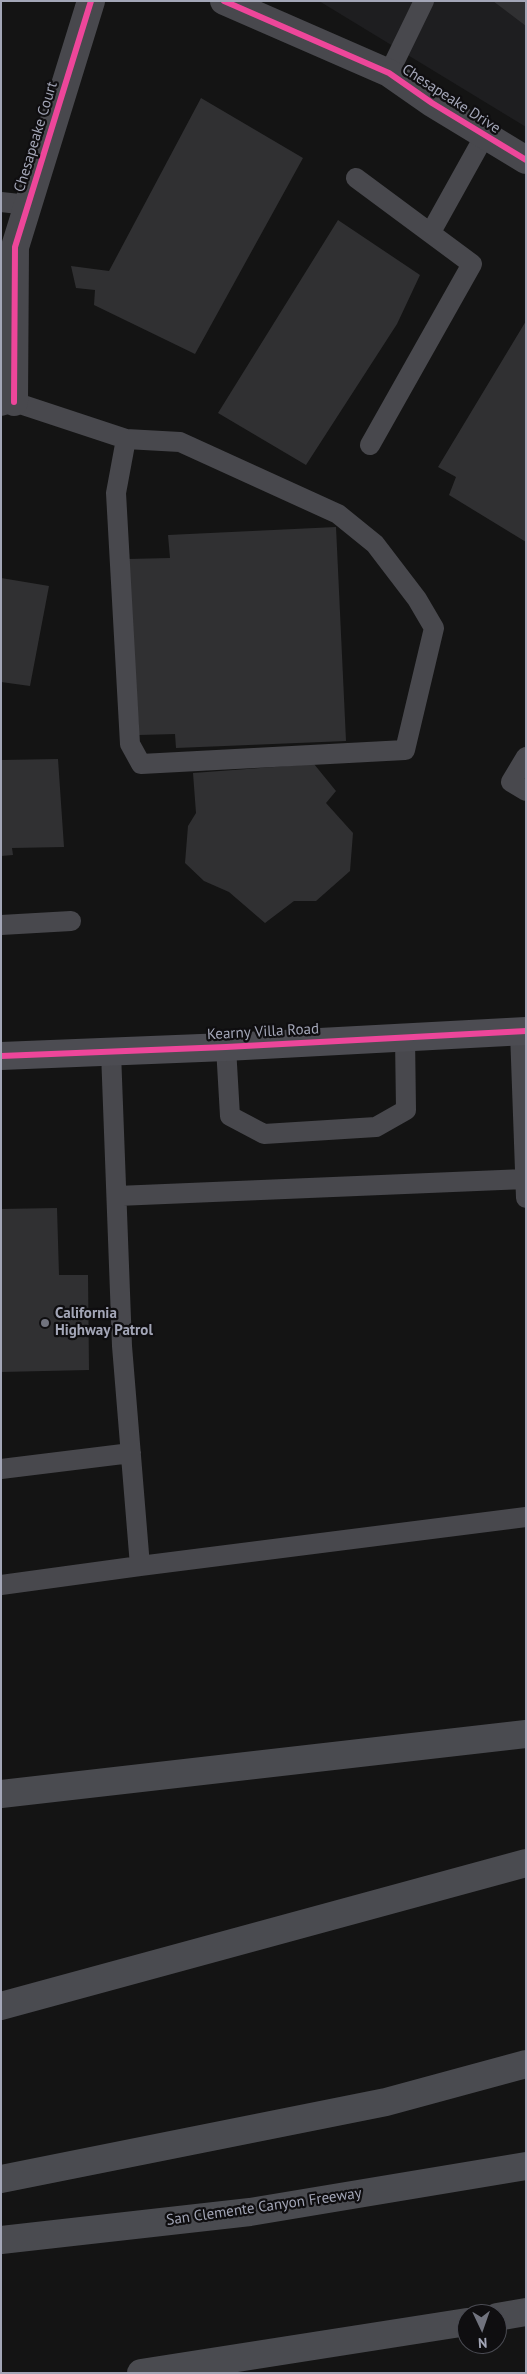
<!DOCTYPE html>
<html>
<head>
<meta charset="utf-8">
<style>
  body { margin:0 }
  #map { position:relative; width:527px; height:2374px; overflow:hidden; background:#141414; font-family:"PT Sans",sans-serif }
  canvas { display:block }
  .frame { position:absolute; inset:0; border:2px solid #a3a6b7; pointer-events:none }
  .north { position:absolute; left:457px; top:2304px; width:50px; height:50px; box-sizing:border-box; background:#0f0e10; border:1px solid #4a4b53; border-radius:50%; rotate:177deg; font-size:14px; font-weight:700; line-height:20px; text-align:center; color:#a3a6b7 }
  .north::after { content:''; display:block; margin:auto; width:18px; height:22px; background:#71737e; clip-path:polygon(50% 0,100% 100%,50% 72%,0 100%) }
</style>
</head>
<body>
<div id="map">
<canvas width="527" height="2374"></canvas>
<div class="frame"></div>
<div class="north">N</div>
</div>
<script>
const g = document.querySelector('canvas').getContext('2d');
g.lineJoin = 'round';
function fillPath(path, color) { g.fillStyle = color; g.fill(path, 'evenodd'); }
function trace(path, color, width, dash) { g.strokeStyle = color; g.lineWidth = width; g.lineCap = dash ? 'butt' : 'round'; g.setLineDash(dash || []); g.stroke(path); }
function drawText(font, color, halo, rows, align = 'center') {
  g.font = font + ' "PT Sans",sans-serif'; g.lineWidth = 4.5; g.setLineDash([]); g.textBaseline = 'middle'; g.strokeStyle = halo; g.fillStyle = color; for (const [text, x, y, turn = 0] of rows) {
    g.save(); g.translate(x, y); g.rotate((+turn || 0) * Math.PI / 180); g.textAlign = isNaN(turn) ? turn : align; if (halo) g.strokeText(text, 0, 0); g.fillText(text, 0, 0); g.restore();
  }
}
const built = new Path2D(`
  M319,1h207v126z`);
const building = new Path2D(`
  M493,1h33v25z
  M201,98l102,60 -108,196 -101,-49 1,-15 -19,-2 -5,-22 38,5z
  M338,220l82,55 -23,49 -91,141 -88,-52z
  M526,321v221l-77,-47 7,-18 -18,-10z
  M336,527l10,214 -170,7 -1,-14 -36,1 -11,-176 42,-1 -2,-23z
  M1,578l48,8 -19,100 -29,-4z
  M58,759l6,88 -52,1 1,7 -12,1v-96z
  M314,764l22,27 -10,12 27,30 -3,38 -34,30h-22l-29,22 -36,-31 -25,-11 -19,-18 3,-37 8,-13 -3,-40z
  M57,1208l2,67h29l1,95 -88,2v-163z`);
const service = new Path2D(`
  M389,73l35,-72
  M356,178l116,86 -102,181
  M1,202l27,3
  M431,232l54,-97
  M1,406l13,-4 112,37 -10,54 14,251 11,20 264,-14 29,-122 -17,-29 -42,-55 -37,-30 -158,-72 -54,-3
  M526,757l-15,25 15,9
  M1,925l70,-4
  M520,1032l6,166
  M226,1047l4,69 34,18 112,-7 30,-17 -1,-73
  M111,1052l11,294 18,220 386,-49
  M117,1196l408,-17
  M1,1469l130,-16
  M1,1585l139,-19`);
const minor = new Path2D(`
  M14,402l1,-155 76,-246`);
const tertiary = new Path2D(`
  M224,1l165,72 43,30 94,57`);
const secondary = new Path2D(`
  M1,1056l225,-9 300,-16`);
const motorway = new Path2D(`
  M1,1794l525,-60
  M1,2006l525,-143
  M1,2179l385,-77 140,-38
  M1,2240l249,-28 276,-46
  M497,2317l29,-5
  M141,2373l326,-51`);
const cycleway = new Path2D(`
  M224,1l165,72 43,30 94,57
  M14,402l1,-155 76,-246
  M1,1056l225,-9 300,-16`);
const markers = [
  [45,1323,5,"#71737e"]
];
const streetNames = [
  ["Chesapeake Drive",451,99,33],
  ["Chesapeake Court",36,137,-73],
  ["Kearny Villa Road",263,1032,-3],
  ["San Clemente Canyon Freeway",264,2207,-8]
];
const poiNames = [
  ["California",55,1314],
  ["Highway Patrol",55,1331]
];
fillPath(built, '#1e1e20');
fillPath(building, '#303032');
trace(service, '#48484d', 20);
trace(minor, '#48484d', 28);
trace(tertiary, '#48484d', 28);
trace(secondary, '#4c4c52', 28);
trace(motorway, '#4a4b50', 28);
trace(cycleway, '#ed469a', 6);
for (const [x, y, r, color] of markers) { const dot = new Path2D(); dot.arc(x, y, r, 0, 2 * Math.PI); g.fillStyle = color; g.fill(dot); trace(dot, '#0f0e10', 2); }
drawText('15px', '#a3a6b7', '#0f0e10', streetNames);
drawText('bold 15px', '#a3a6b7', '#0f0e10', poiNames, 'left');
</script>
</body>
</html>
